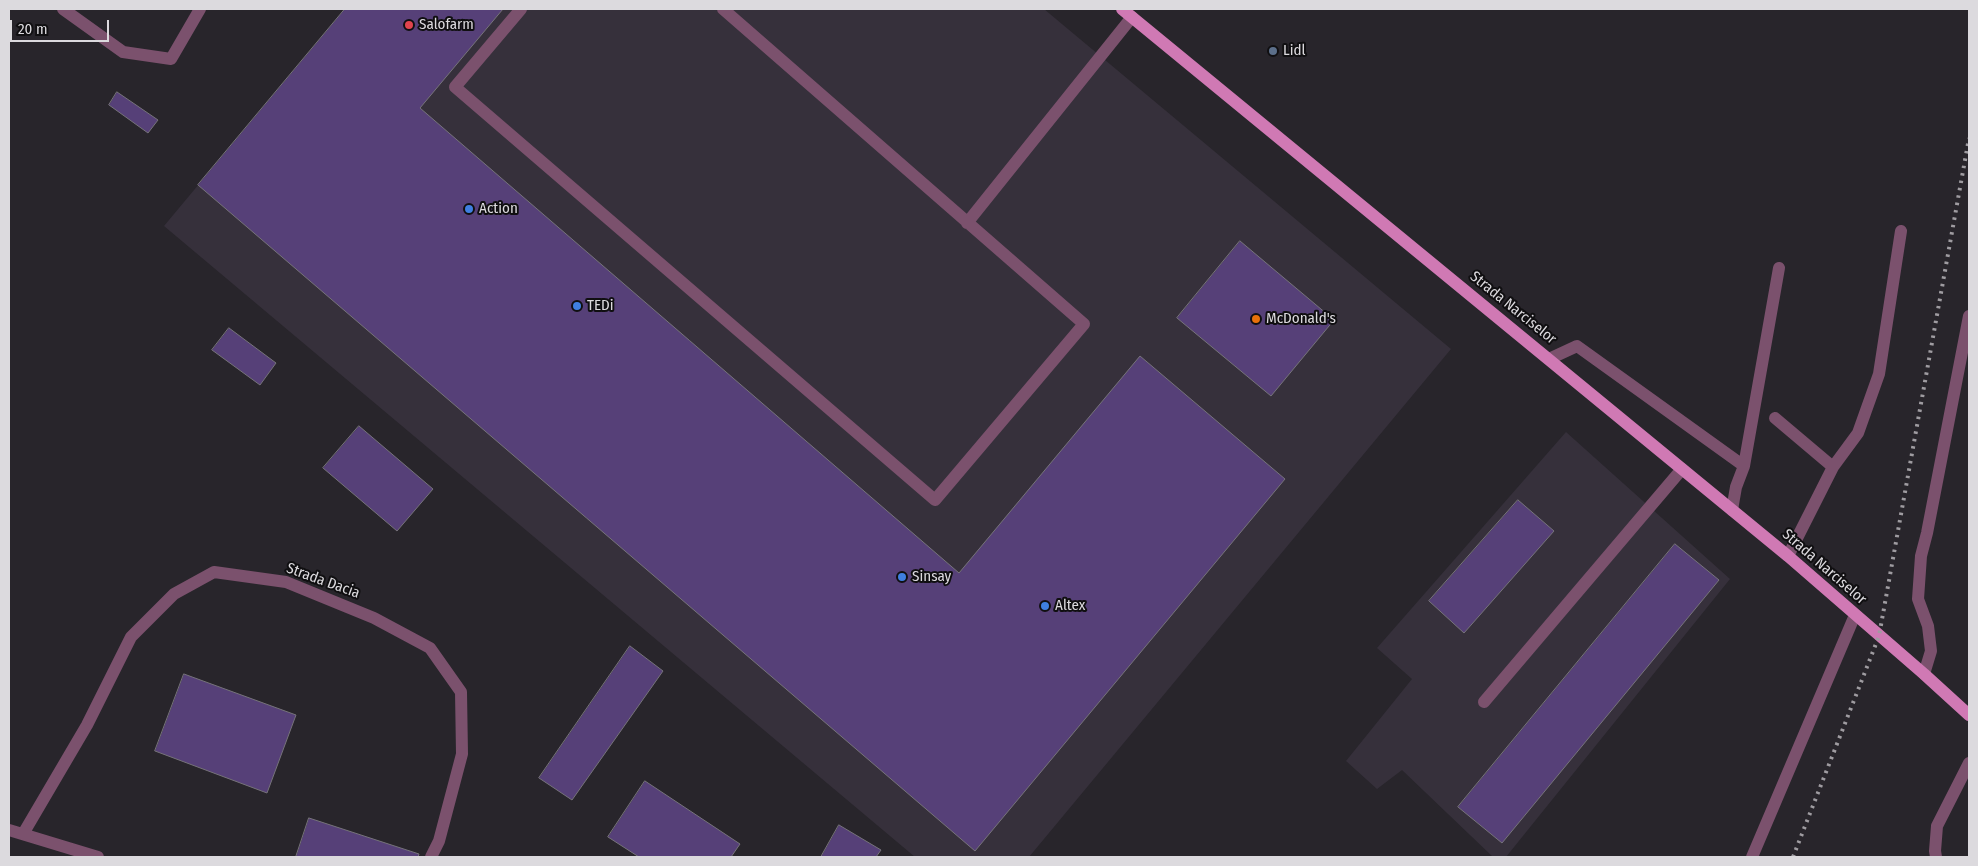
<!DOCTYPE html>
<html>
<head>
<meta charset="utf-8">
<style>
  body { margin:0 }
  #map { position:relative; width:1978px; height:866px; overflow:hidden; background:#28252b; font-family:"Fira Sans Condensed",sans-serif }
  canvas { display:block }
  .frame { position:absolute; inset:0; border:10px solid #dcdade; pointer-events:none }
  .scale { position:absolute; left:10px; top:20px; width:99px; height:22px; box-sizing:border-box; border:2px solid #dcdade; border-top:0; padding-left:6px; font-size:15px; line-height:18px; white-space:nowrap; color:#dcdade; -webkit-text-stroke:4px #100f11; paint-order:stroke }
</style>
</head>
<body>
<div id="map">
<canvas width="1978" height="866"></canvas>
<div class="frame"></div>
<div class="scale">20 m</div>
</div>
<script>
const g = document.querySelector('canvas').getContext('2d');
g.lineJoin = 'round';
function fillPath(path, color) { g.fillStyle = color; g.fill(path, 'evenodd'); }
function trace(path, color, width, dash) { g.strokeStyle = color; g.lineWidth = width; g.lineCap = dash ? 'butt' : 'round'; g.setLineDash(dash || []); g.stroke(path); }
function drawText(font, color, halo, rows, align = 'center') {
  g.font = font + ' "Fira Sans Condensed",sans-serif'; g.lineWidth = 4; g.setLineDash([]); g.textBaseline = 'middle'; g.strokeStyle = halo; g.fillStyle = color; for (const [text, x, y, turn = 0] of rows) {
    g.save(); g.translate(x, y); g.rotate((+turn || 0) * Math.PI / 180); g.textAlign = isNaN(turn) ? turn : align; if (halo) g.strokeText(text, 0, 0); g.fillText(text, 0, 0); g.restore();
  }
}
const built = new Path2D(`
  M345,9h699l407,340 -422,508h-114l-751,-631z
  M1566,432l164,147 -224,278h-13l-91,-87 -25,19 -31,-28 66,-82 -35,-31z`);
const building = new Path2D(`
  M345,9h158l-83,99 539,465 181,-217 145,123 -310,372 -777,-666z
  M117,92l41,28 -10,13 -39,-28z
  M1240,241l94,79 -63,76 -94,-78z
  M229,328l47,35 -16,22 -48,-35z
  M359,426l74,63 -36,42 -74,-63z
  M1518,500l36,31 -90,102 -35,-32z
  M1675,544l44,36 -217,263 -44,-36z
  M630,646l33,25 -91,129 -33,-22z
  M184,674l112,41 -29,78 -112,-42z
  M645,781l95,63 -9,13h-92l-31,-20z
  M309,818l110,36 -1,3h-122z
  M839,825l42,25 -5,7h-55z`);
const minor = new Path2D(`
  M63,9l60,43 48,7 29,-50
  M521,9l-66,78 480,413 149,-176 -361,-315
  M967,223l165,-206
  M1549,359l28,-13 167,120 -8,21 -4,23
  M1775,418l58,49
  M1744,466l35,-198
  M1788,556l45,-89 25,-34 21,-59 22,-143
  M1924,674l7,-23 -3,-25 -10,-27 3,-43 6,-23 42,-217
  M1484,702l198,-233
  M9,830l89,27
  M23,834l64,-109 44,-88 43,-43 40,-22 72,10 88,36 56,30 31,44 1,62 -23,87 -8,16
  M1752,857l103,-242
  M1936,857l-1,-6 2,-25 32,-63`);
const major = new Path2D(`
  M1122,9l666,547 136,118 45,41`);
const rail = new Path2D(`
  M1793,857l86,-221 90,-498`);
const markers = [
  [409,25,5,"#e0444e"],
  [1273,51,5,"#5c6f8a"],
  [469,209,5,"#3f7fe0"],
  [577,306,5,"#3f7fe0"],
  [1256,319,5,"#e8710a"],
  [902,577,5,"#3f7fe0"],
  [1045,606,5,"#3f7fe0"]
];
const poiNames = [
  ["Salofarm",419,25],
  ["Lidl",1283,51],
  ["Action",479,209],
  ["TEDi",587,306],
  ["McDonald's",1266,319],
  ["Sinsay",912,577],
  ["Altex",1055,606]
];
const streetNames = [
  ["Strada Narciselor",1513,308,39],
  ["Strada Narciselor",1824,567,41],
  ["Strada Dacia",323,581,20]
];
fillPath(built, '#36303b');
fillPath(building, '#564078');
trace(building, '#76737a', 1);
trace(minor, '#7b516d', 12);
trace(major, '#d079b4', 12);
trace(rail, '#9f9ca1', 4, [2.5, 5]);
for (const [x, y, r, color] of markers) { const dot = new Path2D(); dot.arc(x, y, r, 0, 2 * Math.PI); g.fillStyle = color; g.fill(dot); trace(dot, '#100f11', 2); }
drawText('15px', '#dcdade', '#100f11', poiNames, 'left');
drawText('15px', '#dcdade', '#100f11', streetNames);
</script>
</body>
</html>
